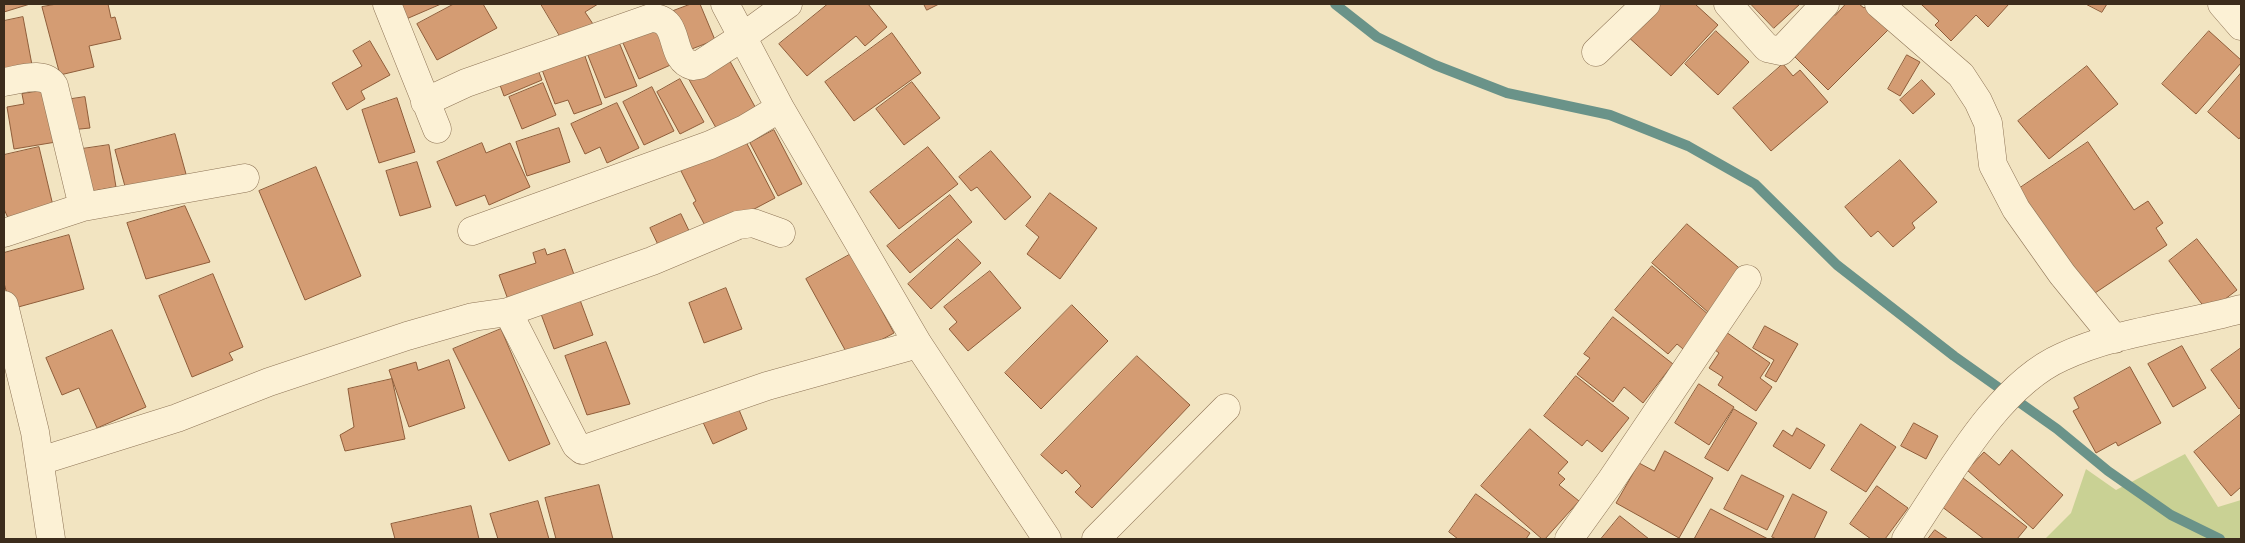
<!DOCTYPE html>
<html>
<head>
<meta charset="utf-8">
<style>
  body { margin:0 }
  #map { position:relative; width:2245px; height:543px; overflow:hidden; background:#f2e4c1; font-family:"IBM Plex Serif",serif }
  canvas { display:block }
  .frame { position:absolute; inset:0; border:5px solid #3c2c1c; pointer-events:none }
</style>
</head>
<body>
<div id="map">
<canvas width="2245" height="543"></canvas>
<div class="frame"></div>
</div>
<script>
const g = document.querySelector('canvas').getContext('2d');
g.lineJoin = 'round';
function fillPath(path, color) { g.fillStyle = color; g.fill(path, 'evenodd'); }
function trace(path, color, width, dash) { g.strokeStyle = color; g.lineWidth = width; g.lineCap = dash ? 'butt' : 'round'; g.setLineDash(dash || []); g.stroke(path); }
const green = new Path2D(`
  M2185,454l33,53 23,-7v39h-196l26,-26 15,-44 30,21z`);
const stream = new Path2D(`
  M1335,4l42,33 58,28 72,28 103,22 78,31 67,38 82,81 117,91 103,73 51,42 63,44 49,24`);
const building = new Path2D(`
  M4,4h26l-26,8z
  M57,4h51l3,14 4,-1 6,22 -32,7 5,21 -34,8 -18,-68z
  M397,4h44l-37,16z
  M454,4h29l14,24 -60,32 -20,-36z
  M541,4h57l-13,8 8,12 -30,17z
  M691,4h9l15,36 -31,12 -16,-39z
  M828,4h40l19,23 -22,19 -9,-10 -49,40 -28,-32z
  M924,4h15l-12,6z
  M1652,4h43l23,21 -47,51 -46,-42z
  M1751,4h49l-26,24z
  M1846,4h13l5,4 4,-4 24,22 -64,64 -39,-39 40,-41 6,5z
  M1923,4h86l-21,23 -12,-12 -25,26 -16,-16 4,-4 -17,-16z
  M2086,4h21l-5,8z
  M23,17l9,48 -28,6v-50z
  M655,19l20,44 -36,16 -20,-45z
  M1716,31l33,31 -31,33 -33,-31z
  M2209,31l32,29v3l-45,51 -34,-30z
  M892,33l29,40 -67,48 -29,-39z
  M616,35l21,51 -32,12 -20,-50z
  M370,41l20,34 -29,16 4,8 -18,11 -15,-27 30,-17 -9,-15z
  M581,45l21,59 -28,10 -6,-14 -13,4 -17,-45z
  M726,54l33,60 -39,21 -33,-59z
  M1907,55l13,7 -20,34 -12,-7z
  M535,62l7,18 -38,16 -7,-19z
  M1783,64l10,12 7,-6 28,32 -57,49 -38,-43z
  M2087,66l31,38 -69,55 -31,-38z
  M2241,73v63l-2,3 -31,-27z
  M680,79l24,43 -24,12 -23,-42z
  M1922,80l13,14 -22,20 -13,-14z
  M912,82l28,36 -36,27 -28,-36z
  M543,83l13,32 -34,14 -13,-32z
  M652,87l22,44 -30,14 -21,-43z
  M48,90l8,52 -42,7 -7,-42 17,-3 -2,-10z
  M85,97l5,31 -20,2 -5,-30z
  M397,98l18,54 -36,11 -17,-53z
  M617,103l22,45 -32,15 -7,-16 -15,7 -14,-30z
  M559,128l11,34 -43,14 -11,-34z
  M774,130l28,54 -24,12 -28,-53z
  M175,134l11,40 -60,16 -11,-40z
  M744,138l31,60 -66,35 -16,-30 3,-2 -15,-30z
  M2088,142l46,68 14,-9 15,22 -7,5 11,17 -78,52 -72,-107z
  M482,143l4,10 24,-10 20,44 -41,18 -4,-10 -29,11 -19,-44z
  M109,145l7,42 -33,6 -8,-43z
  M39,147l16,67 -47,4 -4,-9v-54z
  M928,147l30,37 -59,45 -29,-37z
  M991,151l40,46 -26,23 -28,-33 -6,4 -12,-14z
  M1900,160l37,42 -25,21 3,5 -22,19 -15,-16 -7,6 -26,-30z
  M417,162l14,45 -31,9 -14,-45z
  M316,167l45,109 -56,24 -46,-109z
  M1050,193l47,35 -37,51 -33,-25 12,-17 -13,-11z
  M950,195l22,27 -62,51 -23,-27z
  M185,206l25,56 -64,17 -19,-56z
  M681,214l11,23 -31,14 -11,-23z
  M1687,224l57,48 -35,41 -57,-50z
  M69,235l15,54 -73,20 -7,-26v-30z
  M958,239l23,24 -50,46 -23,-25z
  M2197,239l40,51 -29,22 -39,-51z
  M545,249l2,6 18,-6 12,34 -67,22 -11,-30 37,-12 -3,-10z
  M851,254l43,79 -45,24 -43,-78z
  M1652,266l57,49 -21,38 -11,-9 -9,10 -53,-44z
  M990,271l31,37 -53,43 -19,-22 8,-7 -13,-15z
  M213,274l30,73 -14,6 4,7 -41,17 -33,-81z
  M726,288l16,41 -38,14 -15,-40z
  M580,300l13,35 -39,14 -13,-35z
  M1072,305l36,36 -67,68 -36,-36z
  M1613,317l60,47 -30,39 -19,-16 -11,15 -36,-28 13,-16 -6,-4z
  M1765,326l33,18 -22,38 -11,-6 9,-16 -21,-12z
  M501,329l49,115 -41,17 -56,-112z
  M112,330l34,77 -49,21 -18,-40 -17,7 -16,-37z
  M1726,332l44,31 -10,15 12,9 -16,24 -38,-26 5,-8 -14,-9 10,-15 -4,-3z
  M606,342l24,62 -43,11 -22,-59z
  M2182,346l24,42 -33,19 -25,-43z
  M2241,348v59l-2,2 -28,-39z
  M1137,356l53,49 -98,103 -17,-16 6,-6 -15,-16 -4,4 -21,-19z
  M449,360l16,48 -56,19 -20,-57 27,-8 2,8z
  M2130,367l31,56 -43,23 -2,-4 -20,11 -23,-42 6,-3 -5,-10z
  M1576,376l53,42 -27,34 -15,-12 -5,6 -38,-30z
  M392,379l13,60 -60,12 -5,-16 14,-8 -6,-38z
  M1699,384l35,23 -25,38 -34,-22z
  M737,405l10,24 -34,15 -11,-24z
  M1734,409l23,14 -29,48 -23,-13z
  M2241,414v73l-10,9 -37,-44z
  M1914,423l24,13 -12,23 -25,-13z
  M1861,424l35,23 -30,45 -35,-22z
  M1797,428l28,17 -15,24 -37,-23 10,-16 9,6z
  M1530,429l38,33 -10,11 7,6 -6,6 20,16 -34,38h-3l-61,-53z
  M2012,450l51,45 -30,34 -66,-59 17,-18 15,13z
  M1665,451l48,27 -34,60 -63,-35 23,-40 15,8z
  M1742,475l42,21 -17,34 -43,-21z
  M1963,478l64,49 -10,12h-33l-43,-33z
  M599,485l14,54h-57l-11,-41z
  M1877,486l31,22 -23,31h-14l-21,-15z
  M1476,494l54,39 -4,6h-68l-9,-7z
  M1793,494l34,18 -13,27h-38l-4,-2z
  M538,501l11,38h-51l-8,-25z
  M471,506l8,33h-84l-4,-15z
  M1711,509l57,30h-70l-3,-1z
  M1620,516l29,23h-48z
  M1935,530l13,9h-20z`);
const minor = new Path2D(`
  M387,4l50,125
  M725,4l55,104 138,236 129,195
  M1728,4l39,44 14,3 44,-47
  M1879,4l82,71 17,26 10,22 5,42 23,44 46,65 53,65
  M2222,4l19,22
  M1596,52l50,-48
  M4,82c15,-2 40,-12 50,4l29,121 162,-29
  M425,102l41,-19 185,-65c32,0 16,41 42,48l6,-1 42,-27 47,-34
  M472,231l238,-86 35,-16 35,-21
  M4,233l79,-26
  M4,305l31,127 16,107
  M508,312l68,133 6,5 185,-64 151,-42
  M40,461l137,-43 92,-36 138,-46 66,-19 35,-5 144,-51 86,-36 15,-2 28,10
  M1096,539l130,-131
  M1569,539l41,-57 137,-203
  M1906,539c40,-58 90,-153 156,-182 56,-26 120,-31 179,-48`);
fillPath(green, '#c9d194');
trace(stream, '#6a9389', 10);
fillPath(building, '#d49c73');
trace(building, '#8f5d3a', 1);
trace(minor, '#8e7456', 29);
trace(minor, '#fcf1d5', 28);
</script>
</body>
</html>
